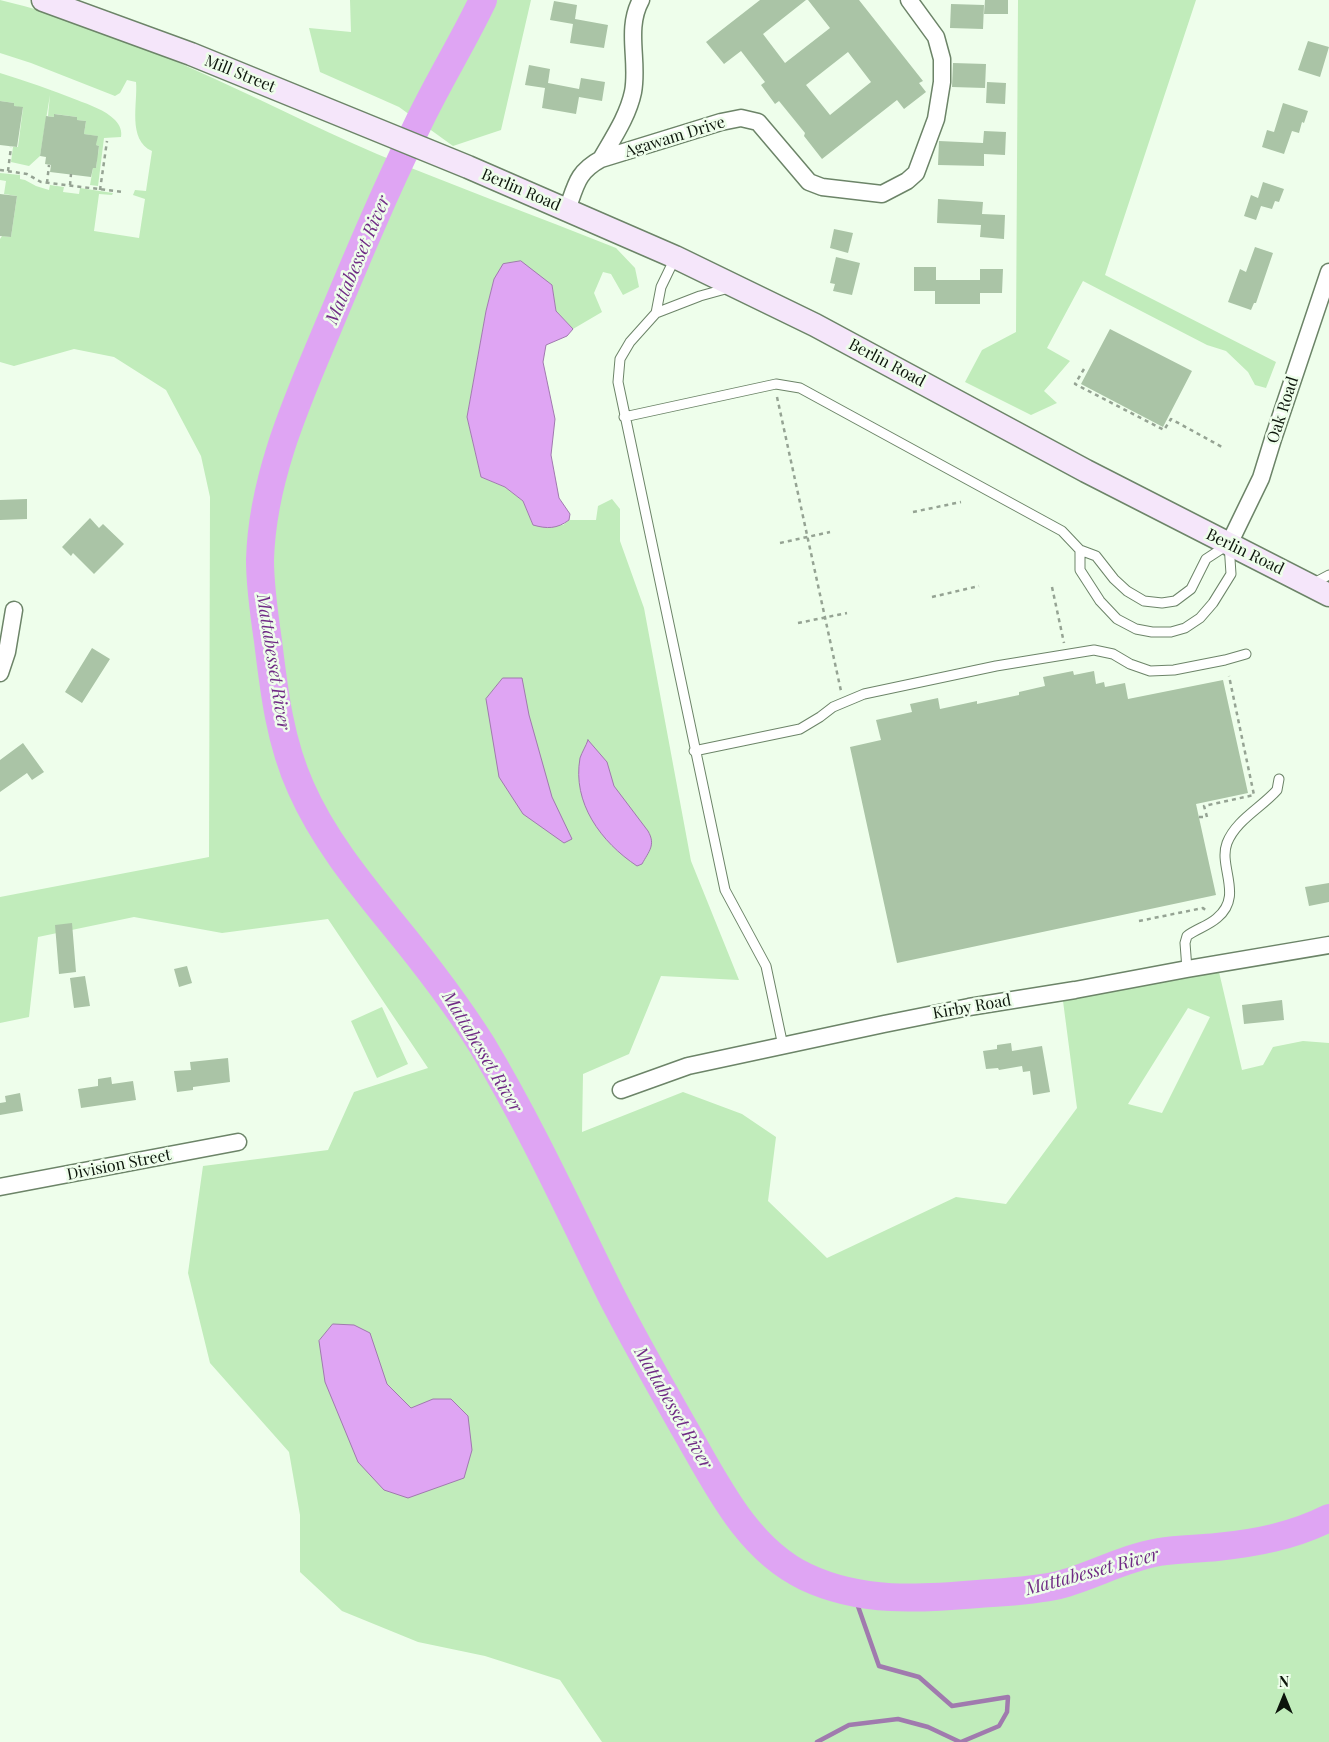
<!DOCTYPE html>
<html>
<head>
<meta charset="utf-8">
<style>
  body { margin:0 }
  #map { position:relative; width:1329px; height:1742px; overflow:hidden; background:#eefeeb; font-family:"Playfair Display",serif }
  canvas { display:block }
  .north { position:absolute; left:1259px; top:1672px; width:50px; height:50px; -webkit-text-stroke:4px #eefeeb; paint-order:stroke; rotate:0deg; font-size:14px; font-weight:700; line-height:20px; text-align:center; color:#0d160c }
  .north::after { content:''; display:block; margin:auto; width:18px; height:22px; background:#0d160c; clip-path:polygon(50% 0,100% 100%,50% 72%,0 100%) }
</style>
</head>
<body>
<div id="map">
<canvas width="1329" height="1742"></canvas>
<div class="north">N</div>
</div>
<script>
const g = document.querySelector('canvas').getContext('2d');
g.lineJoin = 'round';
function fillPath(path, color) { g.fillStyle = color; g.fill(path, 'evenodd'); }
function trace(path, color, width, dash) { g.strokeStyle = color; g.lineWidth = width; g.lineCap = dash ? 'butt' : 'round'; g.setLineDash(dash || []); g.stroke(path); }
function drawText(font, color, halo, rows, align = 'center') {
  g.font = font + ' "Playfair Display",serif'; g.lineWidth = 5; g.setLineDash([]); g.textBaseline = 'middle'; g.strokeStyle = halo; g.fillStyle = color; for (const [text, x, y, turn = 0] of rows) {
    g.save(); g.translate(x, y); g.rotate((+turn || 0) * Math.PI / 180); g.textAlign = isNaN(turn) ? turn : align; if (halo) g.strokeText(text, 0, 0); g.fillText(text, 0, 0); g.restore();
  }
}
const green = new Path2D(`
  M0,0c133,31 253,100 377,154 79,33 160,62 239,94l19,20 4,19 -16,8 -12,-21 -8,-2 -9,21 8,19 -29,17 -17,-18 -4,-26 -58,-6 -8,32 -19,106 14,60 24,10 18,14 10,24h30l6,-5h27l2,-14 14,-7 8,10v32l24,67 47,253 48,119 -78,-4 -32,78 -46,20 -1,58 101,-40 59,22 34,23 -8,64 59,57 129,-61 50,7 71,-96 -14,-107 156,-29 23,98 21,-5 10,-18 30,-6 26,2v699h-727l-42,-62 -75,-24 -67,-14 -76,-31 -42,-39v-57l-11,-63 -79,-89 -22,-90 15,-107 125,-16 26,-58 74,-24 -100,-149 -106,14 -88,-16 -96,20 -9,80 -29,6v-126l209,-40 1,-360 -9,-41 -35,-66 -52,-33 -40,-8 -60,17 -14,-4v-123l2,-3 9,1 6,-41 -13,-2 2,-13 -6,-1v-7l20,2v4l5,1 11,6 13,4 1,-5 14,2 -1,5 16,2 1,-6 33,5 -1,2 -13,-1 -5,37 45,7 6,-39 -12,-4 2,-5 11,1 6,-40c-25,-11 -14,-48 -16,-69l-9,-2 -7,13 -5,3 -84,-33 -31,-10zM1188,1008l22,9 -48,96 -34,-9z
  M350,0h181l-30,130 -48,16 -54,-39 -79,-35 -11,-44 42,4z
  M1018,0h178l-91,275 171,87 -10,26 -11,-3 -7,-13 -22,-21 -19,-6 -124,-64 -36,67 23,13 -26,30 13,12 -26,12 -66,-33 17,-32 34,-18z
  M0,73c26,8 52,17 77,27 13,5 28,10 38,20 5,5 7,11 6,17l-17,1 -6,48 -8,-1 3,-17h3l1,-7 -1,-1 1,-6h1l1,-8 -3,-1 1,-9 -13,-2 2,-13 -9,-1v-3l-22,-3 -1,3 -6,-1 2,-21 -10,61 -11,10 -18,-4 2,-15h5l5,-39 -9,-2v-3l-14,-2z
  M382,1007l26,57 -31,14 -26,-57z`);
const water = new Path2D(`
  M521,261l31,24 4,26 17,18 -6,7 -21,9 -3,17 12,57 -4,36 8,43 11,16 -1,6c-12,9 -22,9 -36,5l-10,-24 -18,-14 -24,-10 -14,-60 19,-106 8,-32 9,-15z
  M503,678h19l7,37 23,82 20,42 -8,4 -41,-29 -24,-37 -13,-78z
  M588,740l19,22 7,24 34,45c8,14 1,20 -6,33l-5,2c-36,-24 -65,-63 -57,-108 2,-6 6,-12 8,-18z
  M333,1324l21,1 16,8 17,51 24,24 22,-9h18l17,17 4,34 -8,28 -56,20 -24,-8 -26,-28 -33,-80 -6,-41z`);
const stream = new Path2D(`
  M853,1592l26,74 40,11 33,29 56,-9 -1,15 -8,14 -38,16
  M817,1742l32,-17 49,-6 30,8 32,15`);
const river = new Path2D(`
  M483,0c-20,42 -45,82 -65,124 -34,69 -64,141 -94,213 -30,71 -62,145 -64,223 0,27 4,54 8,81 6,50 12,101 33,147 22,50 57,93 91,135 32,39 63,79 90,122 48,80 87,165 128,248 23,45 48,89 73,133 32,55 63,123 123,151 55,26 114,22 172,17 27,-2 55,-3 81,-9 34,-9 65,-27 100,-33 19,-3 39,-3 58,-5 39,-4 76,-11 112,-29`);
const building = new Path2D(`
  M760,0h46l-43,34 22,29 45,-35 -22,-28h51l64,81 -4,2 7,9 -22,17 -7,-9 -75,59 -18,-23 1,-3 -26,-32 -4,3 -14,-19 4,-3 -24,-31 -17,13 -18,-22zM848,52l23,30 -41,33 -24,-30z
  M985,0h23v14h-24z
  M554,1l23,4 -2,14 33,6 -4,23 -34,-5 3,-19 -23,-4z
  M951,4l33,1 -1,24 -33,-1z
  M1308,41l21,6 -9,30 -22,-7z
  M953,63l33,1 -1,24 -33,-1z
  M529,65l21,4 -2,14 31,6 2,-11 24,4 -3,19 -23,-4 -3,17 -34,-6 3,-20 -20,-3z
  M987,82l19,1 -1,21 -19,-1z
  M0,101l14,2v3l9,1 -6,40 -17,-2z
  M1283,103l25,8 -4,12 -2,-1 -3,11 -7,-2 -8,23 -22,-7 5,-17 7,2z
  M54,114l23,3v3l9,1 -2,13 14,2 -2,9 3,1 -3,22h-3l-2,9 -41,-5 1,-7 -6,-1 1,-7 -6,-1 6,-40 8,1z
  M984,131l22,1 -1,23 -21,-1v12l-46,-1 1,-24 44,2z
  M1263,182l21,7 -5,13 -4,-1 -3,8 -11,-3 -5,14 -12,-4 7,-21 7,3z
  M0,194l17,2 -6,41 -11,-1z
  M938,199l45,3 -1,12 23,1 -1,24 -24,-2 1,-12 -44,-2z
  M834,229l19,4 -5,20 -18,-5z
  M1255,247l18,6 -17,50h-2l-3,7 -23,-8 12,-33 6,3z
  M836,257l24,6 -8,32 -19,-4 2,-7 -5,-1z
  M914,267h22v13h44v-11h23l-1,24h-22v11h-45v-13h-21z
  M1110,329l82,42 -29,56 -82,-43z
  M27,499v20l-27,1v-20z
  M90,518l9,10 4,-4 21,20 -30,30 -21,-21 -2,3 -9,-9z
  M92,648l18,11 -28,44 -17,-11z
  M1073,671l1,4 20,-4 2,13 8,-2 1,5 20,-4 3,16 95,-19 25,113 -52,11 20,91 -319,68 -47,-216 31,-7 -5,-20 36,-8 -2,-8 28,-6 2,11 37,-8v3l42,-9v-3l26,-6 -2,-9z
  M23,743l21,29 -12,8 -5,-7 -27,19v-32z
  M1329,883v19l-20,4 -4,-19z
  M72,923l4,49 -17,2 -4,-49z
  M187,966l5,17 -13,4 -5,-18z
  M85,976l5,30 -16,2 -4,-30z
  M1282,1000l2,20 -40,4 -2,-19z
  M1011,1043l1,8 30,-5 8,46 -17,3 -3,-24 -7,1 -1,-6 -23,4 -1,-2 -12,1 -3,-18 14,-2v-4z
  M228,1058l2,24 -37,5v3l-16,2 -3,-21 17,-1 -1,-8z
  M111,1077l1,7 21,-3 3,19 -55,8 -3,-19 20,-3v-7z
  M20,1093l3,18 -23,4v-12l6,-1 -1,-6z`);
const path = new Path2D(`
  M0,170l27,4 14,8 82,10
  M8,171l3,-24
  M47,183l2,-18
  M70,185l1,-11
  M100,190l7,-49
  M1084,369l-9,15 89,46 7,-11 51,28
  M777,397l64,294
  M913,512l48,-10
  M780,543l50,-11
  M1052,587l12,56
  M932,597l47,-11
  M798,623l49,-10
  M1199,817h8l-3,-11 50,-11 -25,-119
  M1139,921l64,-13 5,4`);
const lane = new Path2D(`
  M675,258l-14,29 -5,26 -26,29 -10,17 -2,23 107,508 41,76 17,80
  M656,313l44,-17 29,-8
  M624,417l152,-33 24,4 262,143 18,19 16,6 18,23 13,12 17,10 18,2 13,-2 16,-12 15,-30 23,-15 2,30 -18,29 -13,15 -15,10 -14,4h-19l-16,-3 -19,-10 -17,-18 -20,-31v-20
  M1312,584l17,-9
  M694,751l106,-22 20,-12 13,-10 31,-13 132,-28 98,-16 19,4 17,10 20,7 24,-1 51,-10 21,-6
  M1187,969l-2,-26 2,-7c9,-7 21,-10 30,-18 27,-22 1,-51 10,-75 9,-23 34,-35 50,-53l2,-11`);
const street = new Path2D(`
  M601,159c12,-21 27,-43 32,-67 6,-31 -8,-63 8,-92
  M567,210c9,-25 10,-38 34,-51l120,-37 20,-4 17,4 51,60 13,5 60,7 25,-13 9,-8 20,-54 6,-37v-23l-6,-22 -27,-37
  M1229,544l32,-66 12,-39 56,-167
  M0,673l7,-21 7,-42
  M621,1090l67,-24 196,-42 85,-17 106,-17 112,-21 142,-24
  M0,1187l238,-45`);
const secondary = new Path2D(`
  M43,0l148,54 277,113 207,90 140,68 271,146 243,124`);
const streetNames = [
  ["Mill Street",240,74,22],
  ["Agawam Drive",675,137,-17],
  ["Berlin Road",521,190,23],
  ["Berlin Road",887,363,28],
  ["Oak Road",1283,410,-72],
  ["Berlin Road",1245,552,26],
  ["Kirby Road",972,1007,-10],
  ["Division Street",119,1165,-11]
];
const waterNames = [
  ["Mattabesset River",358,260,-67],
  ["Mattabesset River",273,662,81],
  ["Mattabesset River",482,1052,59],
  ["Mattabesset River",673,1408,60],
  ["Mattabesset River",1092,1572,-15]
];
fillPath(green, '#c1ecbb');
fillPath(water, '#dfa5f3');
trace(water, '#a07aae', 1);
trace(stream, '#a07aae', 4.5);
trace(river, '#dfa5f3', 28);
fillPath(building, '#aac4a6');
trace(lane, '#6c8468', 11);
trace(street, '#6c8468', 19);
trace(secondary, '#6c8468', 25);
trace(path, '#95a393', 2.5, [4, 4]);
trace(lane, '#fff', 9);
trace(street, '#fff', 16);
trace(secondary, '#f5e6fa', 22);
drawText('16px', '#0d160c', '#eefeeb', streetNames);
drawText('italic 18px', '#702b85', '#eefeeb', waterNames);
</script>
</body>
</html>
